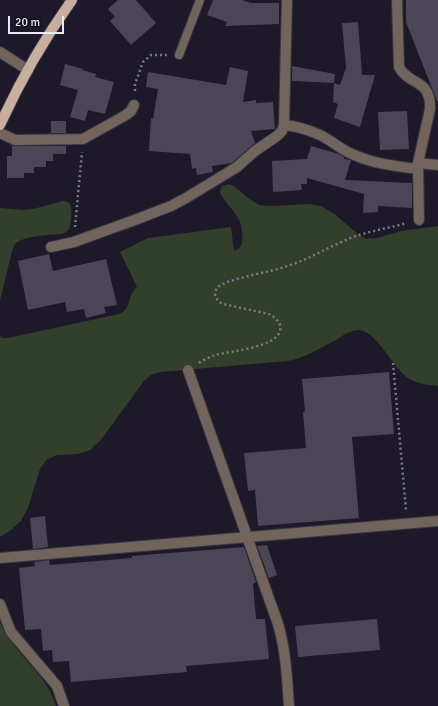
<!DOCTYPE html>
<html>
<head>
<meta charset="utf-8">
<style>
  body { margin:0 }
  #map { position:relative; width:438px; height:706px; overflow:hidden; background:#1d1928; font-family:Signika,sans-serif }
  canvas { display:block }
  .scale { position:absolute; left:8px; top:16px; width:56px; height:18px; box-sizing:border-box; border:2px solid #eae8f3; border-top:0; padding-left:5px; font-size:12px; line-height:14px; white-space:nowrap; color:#eae8f3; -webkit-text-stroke:3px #14101e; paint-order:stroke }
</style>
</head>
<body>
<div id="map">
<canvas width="438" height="706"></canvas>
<div class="scale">20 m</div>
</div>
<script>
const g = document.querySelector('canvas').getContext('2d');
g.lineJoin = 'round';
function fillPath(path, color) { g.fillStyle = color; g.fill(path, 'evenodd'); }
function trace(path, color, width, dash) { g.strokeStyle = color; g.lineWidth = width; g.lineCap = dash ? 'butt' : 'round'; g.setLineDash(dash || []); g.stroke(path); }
const green = new Path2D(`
  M229,184l5,2 14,12 11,7 12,1 37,-2 13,2 12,7 25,21 8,5 11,-1 24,-7 15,-2 22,-3v160c-9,-1 -19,-2 -27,-6 -17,-9 -34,-50 -53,-50 -7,0 -16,6 -22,10 -16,8 -31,18 -48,21l-128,11 -9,3 -7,6 -44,60 -10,9 -12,4 -21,1 -11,5 -6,9 -12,39 -7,13 -10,9 -11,7v-201l2,2h6l111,-24c2,-1 4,-2 6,-4 6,-6 3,-16 12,-23l-17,-35 28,-14 83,-11 3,24c3,-1 5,-2 7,-5 3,-6 1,-23 -3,-28 -5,-10 -14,-15 -18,-26l2,-6z
  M63,201c3,0 6,1 8,5 1,3 0,19 -2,23 -2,3 -5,4 -8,5 -11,1 -37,2 -45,9 -2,2 -3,5 -4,8l-12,50v-93l23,2 10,-1z
  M0,622c13,32 47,51 56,84h-56z`);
const building = new Path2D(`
  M118,0h18l20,23 -25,22 -21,-24 5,-4 -7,-8z
  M213,0h29l9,3h28v21l-54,2 2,-4 -20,-7z
  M406,0h32v101h-1l-31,-79z
  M358,22l4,53h13l-15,52 -26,-9 4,-14 -5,-2 1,-19 6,2 6,-17 -4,-45z
  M65,64l18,5 -1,1 14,4 -1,3 19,5 -9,32 -17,-4 -3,11 -15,-4 8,-27 -18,-5z
  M292,66l43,8 -1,9 -42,-2z
  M230,67l18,4 -5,31 13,-2v3l17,-1 2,27 -24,2 4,12 -23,20 -20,3 1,6 -16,3 -1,-7 -4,1 -2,-15 -41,-3 2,-33 2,1 5,-30 -12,-2 2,-15 78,13z
  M407,111l2,38 -29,1 -2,-38z
  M51,121h15v12h-15z
  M12,146h54v8h-13v7h-7v6h-12v6h-10v5h-17v-22h5z
  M311,146l28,8 5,3v2l7,1 -6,20 67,3v25l-34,-2v6l-15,1 1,-19 -57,-16v6h-6l1,6 -29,2 -1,-31 35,-2z
  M49,254l4,17 53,-12 11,46 -13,2 2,6 -20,5 -2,-9 -17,3 -2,-10 -37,8 -10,-49z
  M389,372l5,62 -42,3 7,81 -101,8 -3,-36 -7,1 -4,-38 62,-5 -3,-36 2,-1 -3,-32z
  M45,516l3,31 -15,2 -3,-31z
  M267,545l10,30 -8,3 -12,-32z
  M244,547l12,35 -3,2 3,35h9l4,40 -83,7 1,6 -116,10 -2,-21 -16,1 -1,-12 -9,1 -2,-22 -16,1 -6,-62 16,-2 -1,-4 15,-2 1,5 82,-7v-2z
  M377,619l3,31 -82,7 -3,-31z`);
const path = new Path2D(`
  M135,91v-7l8,-22 8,-7h16
  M75,227l7,-75
  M199,363c4,-3 11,-6 16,-8 15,-4 60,-7 65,-24 2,-8 -4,-13 -11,-17l-46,-10c-7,-3 -11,-11 -5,-17 8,-7 36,-12 47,-15 15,-3 30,-8 43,-14 15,-7 30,-15 45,-21 17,-6 36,-9 54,-14
  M393,363l13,147`);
const service = new Path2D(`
  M179,55l21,-55`);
const minor = new Path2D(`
  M397,0l2,67c10,19 32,11 31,42l-12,54 1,57
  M0,52l28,18
  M284,125c11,1 25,5 36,10 11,5 20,14 32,19 22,10 42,12 66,15
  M0,133l15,7 68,-1 43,-24 5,-4 3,-6
  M418,163l20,2
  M51,247l23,-5 66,-24 31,-12 15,-8 51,-31 18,-16 22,-15 5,-5 2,-6 3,-125
  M188,370l90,254c8,27 9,54 11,82
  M0,558l438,-37
  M0,604l11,28 46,54 7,20`);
const primary = new Path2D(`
  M0,125c20,-44 44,-86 72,-125`);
fillPath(green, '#313f2b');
fillPath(building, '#4c4555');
trace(service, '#3a3644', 10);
trace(minor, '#3a3644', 12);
trace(primary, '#3a3644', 12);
trace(path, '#7d7a87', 2.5, [2, 3]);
trace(service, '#70645d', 8);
trace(minor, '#70645d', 10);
trace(primary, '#c8ae9e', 10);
</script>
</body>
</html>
